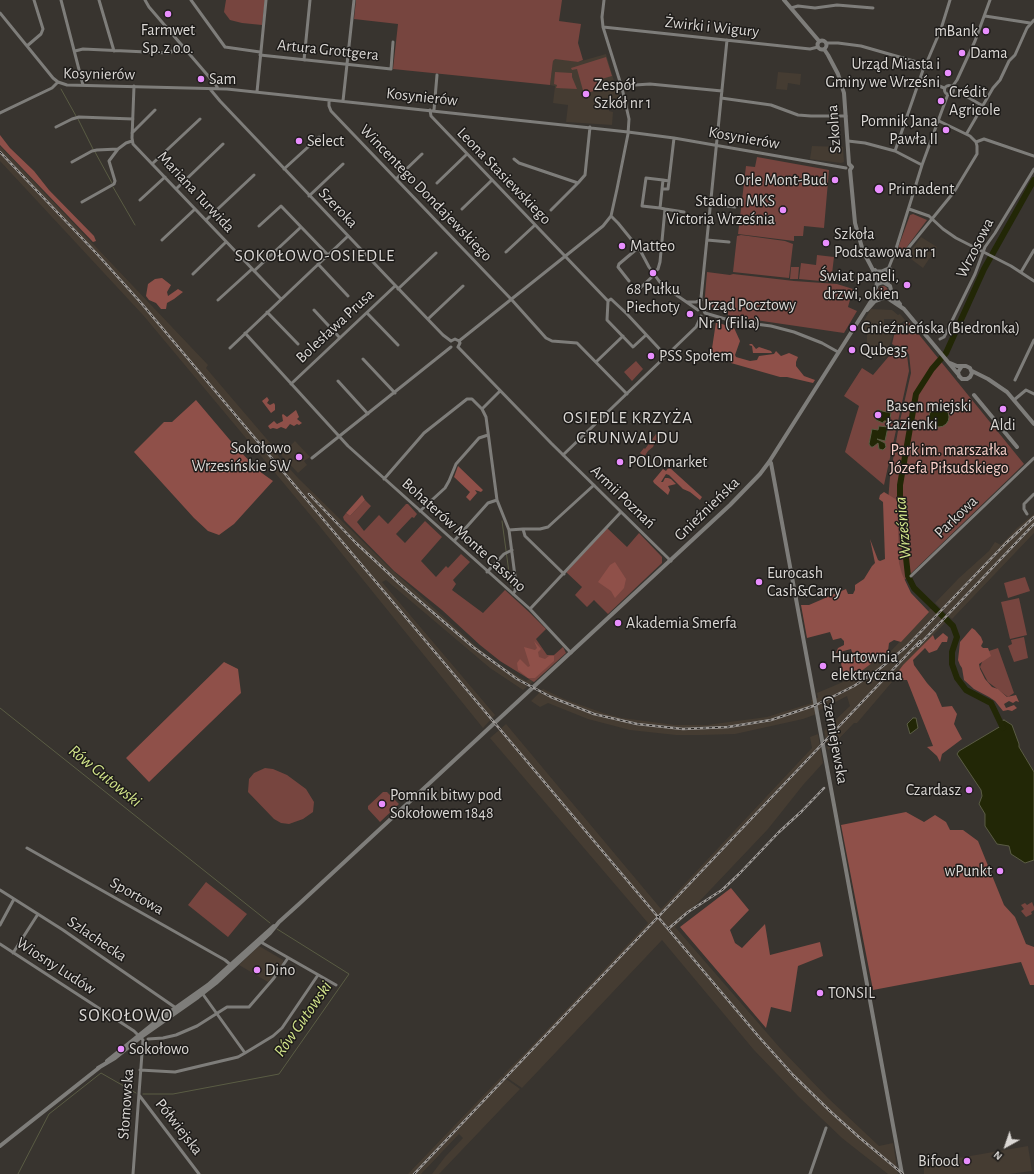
<!DOCTYPE html>
<html>
<head>
<meta charset="utf-8">
<style>
  body { margin:0 }
  #map { position:relative; width:1034px; height:1174px; overflow:hidden; background:#38342f; font-family:"Alegreya Sans",sans-serif }
  canvas { display:block }
  .north { position:absolute; left:986px; top:1126px; width:40px; height:40px; -webkit-text-stroke:3px #1e1c1a; paint-order:stroke; rotate:220deg; font-size:11px; font-weight:700; line-height:16px; text-align:center; color:#dbd8d5 }
  .north::after { content:''; display:block; margin:auto; width:14px; height:18px; background:#dbd8d5; clip-path:polygon(50% 0,100% 100%,50% 72%,0 100%) }
</style>
</head>
<body>
<div id="map">
<canvas width="1034" height="1174"></canvas>
<div class="north">N</div>
</div>
<script>
const g = document.querySelector('canvas').getContext('2d');
g.lineJoin = 'round';
function fillPath(path, color) { g.fillStyle = color; g.fill(path, 'evenodd'); }
const shape = rows => new Path2D(rows.map(r => 'M' + r).join(''));
function strokePath(path, color, width, dash) { g.strokeStyle = color; g.lineWidth = width; g.lineCap = dash ? 'butt' : 'round'; g.setLineDash(dash || []); g.stroke(path); }
function write(font, color, halo, rows, align = 'center') {
  g.font = font + ' "Alegreya Sans",sans-serif'; g.lineWidth = 3; g.setLineDash([]); g.textBaseline = 'middle'; g.strokeStyle = halo; g.fillStyle = color; for (const [text, x, y, turn = 0] of rows) {
    g.save(); g.translate(x, y); g.rotate((+turn || 0) * Math.PI / 180); g.textAlign = isNaN(turn) ? turn : align; if (halo) g.strokeText(text, 0, 0); g.fillText(text, 0, 0); g.restore();
  }
}
const built = shape([
  [606,54,620,101,610,103,609,111,613,112,612,125,566,122,568,105,553,103,555,86,550,85,553,61,555,58,578,62],
  [778,72,801,74,800,85,788,83,787,90,776,89],
  [0,146,208,365,206,368,271,444,279,457,298,478,391,569,479,649,501,666,526,681,533,677,534,681,523,690,490,668,386,580,382,582,495,715,483,728,317,523,143,315,0,161],
  [812,146,843,147,844,162,841,163,810,159],
  [921,237,937,247,923,268,907,256],
  [871,309,892,310,898,315,900,314,905,320,899,325,894,319,884,319,884,332,893,335,886,356,884,358,867,353,867,333,859,329],
  [295,441,310,457,304,461,307,465,298,473,281,455],
  [1034,514,1034,533,952,619,935,603,959,578,989,551,995,542,1001,545,1017,528],
  [930,609,934,609,945,620,945,623,903,665,890,682,892,682,857,723,854,723,828,750,824,731,850,706,847,696,820,710,814,715,803,719,735,734,700,735,676,735,630,730,588,719,548,703,540,707,531,701,543,689,564,699,603,713,622,718,675,725,707,725,767,717,812,703,811,700,818,698,817,693,843,682,891,651],
  [506,724,661,909,812,748,810,737,818,734,823,763,803,785,768,829,675,927,780,1048,828,1098,879,1146,893,1143,898,1174,888,1174,861,1153,842,1138,799,1097,754,1050,662,940,522,1088,503,1075,528,1050,648,923,490,738],
  [259,946,283,960,283,965,268,982,239,965],
  [502,1076,520,1089,439,1174,432,1174,445,1157,463,1138,459,1134,421,1174,408,1174],
  [1028,1146,1032,1171,1009,1174,924,1174,924,1164]
]);
const green = shape([
  [226,0,265,0,262,25,242,23,230,20,224,12],
  [356,0,562,0,559,21,581,24,578,43,583,60,578,62,555,59,553,61,550,85,393,69,398,24,354,19],
  [606,57,612,76,598,80,600,89,584,94,577,69,572,70,571,68],
  [555,72,572,73,572,77,577,89,556,88,557,85,554,84],
  [757,157,829,170,824,228,804,226,803,236,794,236,794,241,738,234,746,166,755,167],
  [913,214,927,220,903,252,900,252,898,249,899,245,910,215],
  [741,235,785,241,793,244,789,278,733,272,737,236],
  [817,255,834,257,831,282,799,279,801,263,816,265],
  [791,267,799,267,798,279,790,279],
  [707,272,730,275,733,274,794,281,837,284,853,289,848,307,857,311,844,333,728,316,728,309,704,307],
  '878 291a5 5 0 1 1 10 0a5 5 0 1 1-10 0Z',
  [908,321,1024,464,899,585,888,501,890,477,899,425,911,373,909,354,892,344,895,331],
  [895,349,907,355,909,371,884,485,845,452,859,406,844,396,862,368,873,375],
  [636,361,643,369,632,381,624,372],
  [656,434,661,437,657,443,655,442,653,447,648,451,644,457,640,453,644,448,645,449],
  [365,500,371,506,357,522,364,531,379,515,388,524,406,504,408,504,417,514,414,518,412,517,396,534,405,543,425,521,442,537,421,561,436,577,446,566,448,568,461,554,470,562,453,580,456,584,452,590,483,613,505,590,529,612,546,629,536,639,547,655,554,655,563,647,566,653,534,682,500,661,480,645,442,610,394,571,344,520,343,517,346,513,350,516],
  [607,528,627,547,639,533,662,557,662,563,608,614,594,600,587,607,575,595,582,587,566,572],
  [1025,577,1030,591,1008,598,1004,583],
  [1019,598,1027,635,1010,639,1001,602],
  [1024,637,1028,658,1014,662,1008,646,1012,644,1011,640],
  [998,648,1014,693,1008,697,988,682,980,667,985,655,989,651],
  [265,768,273,769,287,775,306,789,314,802,313,812,303,819,289,824,281,823,274,819,248,792,249,779,254,773],
  [383,792,387,792,399,804,380,822,368,809,368,806],
  [206,882,247,914,228,937,188,905],
  [1032,902,1034,907,1034,910,1031,912,1032,914,1026,917,1021,911,1024,909,1021,905,1025,903,1027,905]
]);
const forest = shape([
  [0,135,10,148,34,171,49,190,94,236,96,241,93,242,0,145],
  [162,278,171,285,167,292,168,296,178,289,183,292,174,299,167,303,166,309,161,309,156,303,149,300,146,296,148,284,155,279],
  [716,322,734,328,735,330,740,341,735,355,736,357,750,361,757,360,759,356,774,354,776,351,781,356,789,353,798,357,796,362,796,366,804,376,815,380,813,383,787,377,780,377,731,363,730,356,728,354,716,352,715,355,711,355],
  [750,344,752,344,756,349,759,347,771,351,772,353,753,353,752,346,749,345],
  [267,397,269,400,267,403,270,405,274,403,275,405,275,410,271,413,262,401],
  [196,400,235,446,259,471,273,481,234,524,219,535,208,531,194,518,134,452,164,422,172,422],
  [296,410,299,417,297,419,302,423,299,425,297,424,294,426,290,424,286,429,281,427,277,429,273,428,270,429,268,426,274,421,277,424,283,421,282,415,283,414,287,417],
  [458,466,483,490,481,492,475,490,477,493,470,501,466,497,470,492,454,477],
  [669,467,702,497,700,500,690,492,683,489,669,475,666,474,661,482,663,482,665,478,668,478,671,479,676,484,668,486,670,490,668,495,654,483,653,481,663,469,666,471],
  [884,492,897,500,899,563,902,574,911,593,929,612,901,642,894,640,889,643,888,651,860,672,844,678,841,663,853,655,851,649,836,653,838,648,844,645,844,641,841,638,833,640,830,632,807,638,801,605,809,605,846,589,848,594,853,594,855,590,855,585,864,579,872,566,875,563,870,539,878,560,880,561,885,559,883,502,879,499,880,495],
  [362,495,365,500,350,516,346,513],
  [615,562,626,579,624,588,615,598,611,591,598,582,610,565],
  [972,628,975,630,981,637,983,642,981,646,983,648,988,648,991,656,979,664,980,669,985,679,992,687,998,689,1007,697,1016,695,1019,702,1016,701,1013,703,1009,701,1004,704,1006,708,1014,705,1017,708,1012,711,1008,710,1003,711,995,701,989,697,974,689,964,680,962,668,960,665,958,660,960,642],
  [943,633,948,637,947,642,942,642,937,650,929,653,925,648,913,660,914,665,927,683,936,693,942,707,952,706,957,714,954,724,962,739,942,754,940,762,937,756,927,747,933,746,907,680,902,680,897,673,903,665,933,635,935,640],
  [534,641,541,649,538,652,539,657,545,659,549,656,554,656,554,661,535,678,528,678,518,670,517,663,520,659,528,667,530,666,524,647,535,650,537,648],
  [224,662,238,669,241,693,149,782,126,758],
  [906,812,924,822,935,815,946,822,950,830,963,830,978,841,1004,905,1015,917,1026,944,1034,947,1034,985,1030,985,1021,962,873,990,841,825],
  [731,888,749,910,730,930,735,943,742,948,765,924,770,955,820,942,823,956,798,966,791,1012,771,1007,766,1028,680,927]
]);
const water = shape([
  '929 417a10 10 0 1 1 20 0a10 10 0 1 1-20 0Z',
  [878,410,891,413,889,423,886,423,886,421,884,421,883,423,876,420,878,410],
  [879,426,888,427,885,441,877,439,885,443,886,447,883,450,879,449,878,443,873,447,871,447,869,444,872,429,878,430,879,426],
  [913,718,916,718,918,728,910,734,907,724,913,718],
  [1004,720,1012,725,1019,744,1019,747,1034,772,1034,860,1025,863,1011,854,1009,846,997,844,985,826,985,814,979,804,982,796,981,790,957,754,959,751,1001,726,1000,722,1004,720]
]);
const stream = shape([
  [61,89,76,116],
  [78,119,93,149],
  [95,152,112,183],
  [113,187,135,225],
  [502,521,511,587],
  [0,708,270,923],
  [143,1094,173,1094,279,1074,349,974,277,929],
  [18,1174,49,1114,101,1073,136,1093]
]);
const river = shape([
  [1003,728,991,703,966,690,957,678,952,664,952,652,957,637,953,626,914,588,908,576,900,503,900,485,916,394,932,369,946,353,984,269,1034,180]
]);
const minor = shape([
  [61,0,83,85],
  [99,0,114,51],
  [145,0,149,7,216,85,218,89],
  [191,0,225,47,260,52],
  [791,8,798,6,815,8,837,5,873,8],
  [0,13,53,78,58,82],
  [985,16,1030,23],
  [603,27,810,49,818,47],
  [826,43,838,43,861,46,917,62,922,64],
  [27,46,41,34,43,29,34,0],
  [75,51,83,49,168,53,171,52,181,44],
  [260,55,391,69,393,42],
  [304,60,310,0],
  '921 66a3 3 0 1 1 6 0a3 3 0 1 1-6 0Z',
  [926,64,941,29,950,0],
  [921,78,944,88],
  '944.5 90a4.5 4.5 0 1 1 9 0a4.5 4.5 0 1 1-9 0Z',
  [134,86,132,138,133,144,281,299],
  [952,87,957,80,975,41,990,0],
  [622,88,635,85,650,84,722,91],
  [210,89,220,101,392,282,443,335,451,341],
  [257,92,266,0],
  [964,95,983,106],
  [721,98,771,105,798,115,811,116,846,116],
  [329,100,329,106,331,111,511,299,546,338,552,341,577,343,627,394],
  [343,101,354,0],
  [430,110,431,116,608,301,607,320,633,347,646,335],
  [434,110,437,75],
  [0,113,52,88,58,82,67,85,227,89,628,132,674,138,846,168],
  [56,127,72,119,79,117,133,119],
  [132,133,155,110],
  [967,133,993,88,1000,80,1009,61,1015,55,1027,28,1034,20],
  [848,141,865,143,895,151,922,165],
  [976,142,984,139,1034,156],
  [895,151,923,70],
  [514,159,519,163,578,183],
  [72,162,92,151,97,150,118,149,126,143,132,141],
  [152,164,200,119],
  [284,169,319,137],
  [396,179,422,154],
  [437,183,467,154],
  [176,189,223,144],
  [663,189,668,189,674,138],
  [309,196,343,164],
  [140,200,165,177],
  [82,202,114,184,115,181,109,161,118,149],
  [710,204,735,207],
  [660,208,642,206,646,178,663,180],
  [462,209,492,180],
  [665,209,684,212],
  [909,209,929,216,943,229,956,238,1011,266,1034,281],
  [551,210,578,183,585,175,590,127],
  [611,216,618,223,640,250,649,267,659,281,672,292,698,310,700,308,703,309,705,313,732,321,771,326,794,332,822,343,838,352],
  [206,220,254,175],
  [259,226,281,206,328,255],
  [162,240,195,209],
  [707,240,729,242],
  [506,252,535,225],
  [895,252,902,254,905,252,954,192,977,154,977,146,976,142,970,136,939,121],
  [318,264,348,296],
  [254,271,301,227],
  [876,271,882,271,889,268],
  [1021,272,1034,250],
  [653,273,658,269,660,262,665,209,660,208,663,180,669,181],
  [193,274,226,242],
  [629,281,618,267,619,264,638,248],
  [883,282,895,252,922,165,948,94],
  [888,284,890,268],
  [398,289,436,253],
  [638,290,654,275],
  [218,300,252,269],
  [608,301,611,299,627,314,666,356],
  [687,302,696,302,701,300],
  [700,308,727,40],
  [314,310,340,338],
  [267,312,298,344],
  [367,313,398,345],
  [428,319,463,286],
  [245,333,348,446,530,609,571,653],
  [940,339,944,337,975,274,985,247,995,233,1034,169],
  [451,341,455,339,459,341,460,343,458,347],
  [459,341,603,226,611,216,617,189,628,134,629,119,622,88,603,27,602,17,604,0],
  [458,347,551,443,671,561],
  [230,348,348,236],
  [363,359,395,393],
  [596,362,623,336],
  [1015,380,1034,340],
  [338,381,368,414],
  [291,384,395,286],
  [1014,400,1026,390,1034,394],
  [563,455,696,327,701,316],
  [312,458,451,347],
  [384,479,424,433,467,399,472,399,482,409],
  [497,500,509,530,523,529,525,536,564,574],
  [420,511,445,488,449,481,456,464,479,438,488,435],
  [1027,514,1024,509,1024,504,1034,494],
  [523,529,540,529,548,527,594,485],
  [509,530,516,584,515,591,513,594],
  [454,541,488,503,497,500,486,417,482,409,500,391],
  [487,572,504,554,512,550],
  [911,576,1034,458],
  [530,609,621,512],
  [27,848,225,960,232,966],
  [0,890,63,930,176,1008],
  [0,925,14,899],
  [259,941,336,985],
  [0,944,134,1031,143,1040,133,1174],
  [13,953,38,914],
  [202,993,245,1053],
  [148,1039,163,1038,176,1035,197,1026,227,1007,249,1007,274,978,288,958],
  [140,1070,175,1072,238,1057,245,1053,273,1036,282,1028,318,975],
  [139,1095,199,1174],
  [810,1174,826,1128]
]);
const tertiary = shape([
  [784,0,819,41],
  '817.5 45a4.5 4.5 0 1 1 9 0a4.5 4.5 0 1 1-9 0Z',
  [824,49,828,55,838,74,844,93,849,164,852,167,850,170,855,223,863,251,874,272,877,284],
  [875,270,882,282],
  [891,293,900,304],
  [886,297,904,309,958,374],
  [867,310,875,301,886,297,890,295,891,290,890,286,883,282,877,284,875,290,876,295,882,298],
  [950,363,957,366,966,366,970,368,972,373,970,377,967,379,962,379,959,376,958,372,962,366],
  [972,371,988,379,1007,392,1034,424],
  [974,395,1017,447],
  [769,462,771,463,773,474,902,1174],
  [107,1061,153,1024,208,985,274,926],
  [98,1068,115,1058,141,1037,198,997,216,983,270,933,279,922,299,904,730,505,760,474,769,462,873,298,875,292],
  [0,1146,100,1067]
]);
const rail = shape([
  [0,152,98,255,142,304,759,1037,793,1075,831,1112,860,1138,903,1174],
  [309,494,356,543,400,584,473,647,517,679,551,697,594,714,637,724,683,729,728,727,771,720,816,705,854,686,878,670,906,647,1006,543,1034,517],
  [918,646,1034,524],
  [799,814,824,788],
  [668,929,688,912,722,890,739,874,779,832,802,811],
  [414,1174,920,641]
]);
const markers = [
  [168,14,4,"#e98efe"],
  [986,31,4,"#e98efe"],
  [962,53,4,"#e98efe"],
  [948,73,4,"#e98efe"],
  [201,79,4,"#e98efe"],
  [586,94,4,"#e98efe"],
  [941,101,4,"#e98efe"],
  [946,130,4,"#e98efe"],
  [299,141,4,"#e98efe"],
  [835,180,4,"#e98efe"],
  [879,189,5,"#e98efe"],
  [783,210,4,"#e98efe"],
  [826,243,4,"#e98efe"],
  [622,246,4,"#e98efe"],
  [653,273,4,"#e98efe"],
  [907,285,4,"#e98efe"],
  [690,314,4,"#e98efe"],
  [853,328,4,"#e98efe"],
  [852,350,4,"#e98efe"],
  [651,356,4,"#e98efe"],
  [1003,409,4,"#e98efe"],
  [878,415,4,"#e98efe"],
  [299,457,4,"#e98efe"],
  [620,462,4,"#e98efe"],
  [759,582,4,"#e98efe"],
  [618,623,4,"#e98efe"],
  [823,666,4,"#e98efe"],
  [969,790,4,"#e98efe"],
  [382,804,4,"#e98efe"],
  [1000,871,4,"#e98efe"],
  [257,970,4,"#e98efe"],
  [820,993,4,"#e98efe"],
  [121,1049,4,"#e98efe"],
  [967,1161,4,"#e98efe"]
];
const streetNames = [
  ["Żwirki i Wigury",712,27,6],
  ["Artura Grottgera",328,50,6],
  ["Kosynierów",99,74,1],
  ["Kosynierów",422,97,6],
  ["Szkolna",834,129,-94],
  ["Kosynierów",744,138,10],
  ["Leona Stasiewskiego",504,176,46],
  ["Mariana Turwida",196,192,47],
  ["Wincentego Dondajewskiego",426,193,46],
  ["Szeroka",338,208,46],
  ["Wrzosowa",975,248,-63],
  ["Bolesława Prusa",335,326,-43],
  ["Armii Poznań",623,497,44],
  ["Gnieźnieńska",707,509,-44],
  ["Parkowa",956,517,-44],
  ["Bohaterów Monte Cassino",464,535,42],
  ["Czerniejewska",835,740,80],
  ["Sportowa",137,896,30],
  ["Szlachecka",97,939,34],
  ["Wiosny Ludów",56,966,33],
  ["Słomowska",126,1104,-86],
  ["Półwiejska",179,1127,52]
];
const poiNames = [
  ["Farmwet",168,30,"center"],
  ["Sp. z o.o.",168,48,"center"],
  ["mBank",978,31,"right"],
  ["Dama",970,53],
  ["Urząd Miasta i",940,64,"right"],
  ["Gminy we Wrześni",940,82,"right"],
  ["Sam",209,79],
  ["Zespół",594,85],
  ["Szkół nr 1",594,103],
  ["Crédit",949,92],
  ["Agricole",949,110],
  ["Pomnik Jana",938,121,"right"],
  ["Pawła II",938,139,"right"],
  ["Select",307,141],
  ["Orle Mont-Bud",827,180,"right"],
  ["Primadent",888,189],
  ["Stadion MKS",775,201,"right"],
  ["Victoria Września",775,219,"right"],
  ["Szkoła",834,234],
  ["Podstawowa nr 1",834,252],
  ["Matteo",630,246],
  ["Świat paneli,",899,276,"right"],
  ["drzwi, okien",899,294,"right"],
  ["68 Pułku",653,289,"center"],
  ["Piechoty",653,307,"center"],
  ["Urząd Pocztowy",698,305],
  ["Nr 1 (Filia)",698,323],
  ["Gnieźnieńska (Biedronka)",861,328],
  ["Qube35",860,350],
  ["PSS Społem",659,356],
  ["Basen miejski",886,406],
  ["Łazienki",886,424],
  ["Aldi",1003,425,"center"],
  ["Sokołowo",291,448,"right"],
  ["Wrzesińskie SW",291,466,"right"],
  ["POLOmarket",628,462],
  ["Eurocash",767,573],
  ["Cash&Carry",767,591],
  ["Akademia Smerfa",626,623],
  ["Hurtownia",831,657],
  ["elektryczna",831,675],
  ["Czardasz",961,790,"right"],
  ["Pomnik bitwy pod",390,795],
  ["Sokołowem 1848",390,813],
  ["wPunkt",992,871,"right"],
  ["Dino",265,970],
  ["TONSIL",828,993],
  ["Sokołowo",129,1049],
  ["Bifood",959,1161,"right"]
];
const parkNames = [
  ["Park im. marszałka",949,450],
  ["Józefa Piłsudskiego",949,468]
];
const neighbourhoodNames = [
  ["SOKOŁOWO-OSIEDLE",315,256],
  ["OSIEDLE KRZYŻA",628,418],
  ["GRUNWALDU",628,438]
];
const waterNames = [
  ["Wrześnica",903,528,-95],
  ["Rów Gutowski",105,776,39],
  ["Rów Gutowski",303,1019,-55]
];
const quarterNames = [
  ["SOKOŁOWO",126,1016]
];
fillPath(built, '#453c32');
fillPath(green, '#77453f');
fillPath(forest, '#8f5049');
fillPath(water, '#222706');
strokePath(water, '#5a5c44', 1);
strokePath(stream, '#5a5c44', 1);
strokePath(river, '#222706', 6);
strokePath(minor, '#7e7d7a', 3);
strokePath(tertiary, '#7e7d7a', 4);
strokePath(rail, '#9c9895', 2.5);
strokePath(rail, '#1e1c1a', 1, [3]);
for (const [x, y, r, color] of markers) { const dot = new Path2D(); dot.arc(x, y, r, 0, 2 * Math.PI); g.fillStyle = color; g.fill(dot); strokePath(dot, '#1e1c1a', 1.5); }
write('16px', '#dbd8d5', '#1e1c1a', streetNames);
write('16px', '#dbd8d5', '#1e1c1a', poiNames, 'left');
write('16px', '#f9d0ca', '#1e1c1a', parkNames);
g.letterSpacing = '1px';
write('17px', '#dbd8d5', '#1e1c1a', neighbourhoodNames);
g.letterSpacing = '0px';
write('italic 17px', '#d3e58a', '#1e1c1a', waterNames);
g.letterSpacing = '1px';
write('18px', '#dbd8d5', '#1e1c1a', quarterNames);
g.letterSpacing = '0px';
</script>
</body>
</html>
